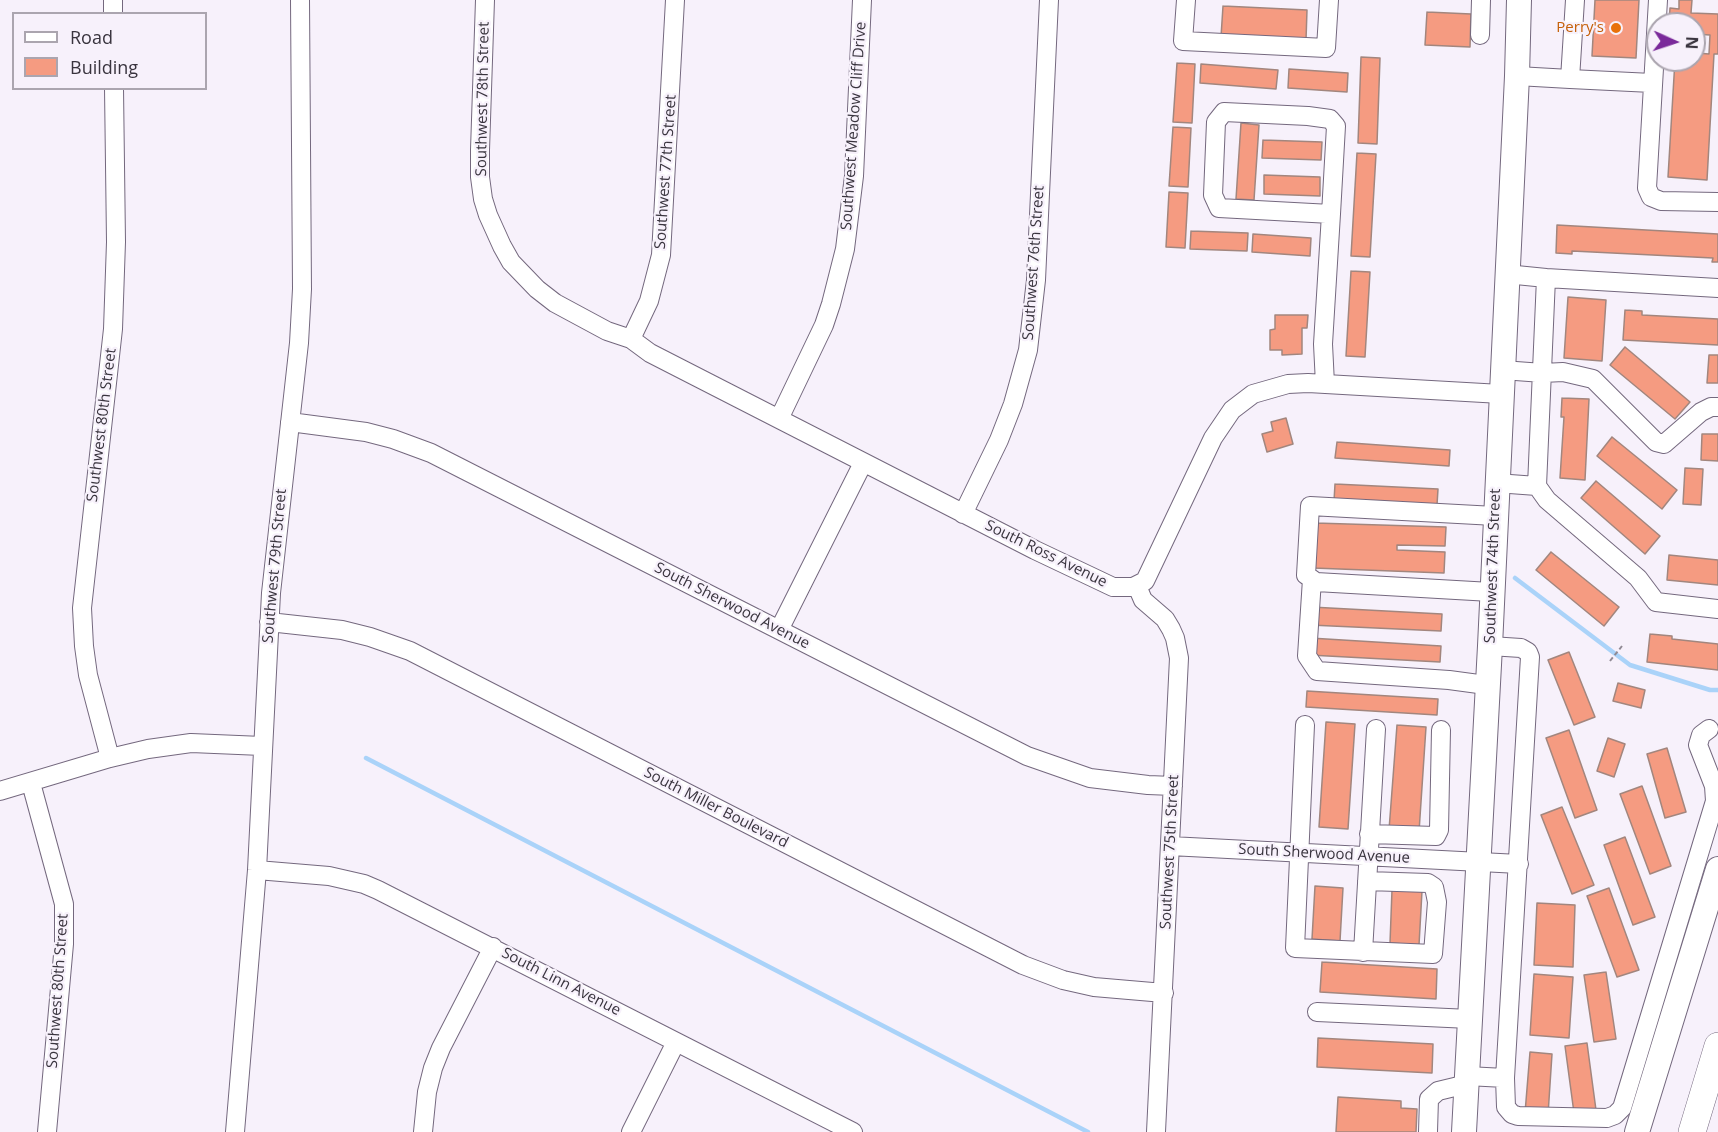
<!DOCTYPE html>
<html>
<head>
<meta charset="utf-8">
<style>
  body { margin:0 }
  #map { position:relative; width:1718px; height:1132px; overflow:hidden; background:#f7f1fb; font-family:"Open Sans",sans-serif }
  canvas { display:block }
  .legend { position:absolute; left:12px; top:12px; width:195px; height:78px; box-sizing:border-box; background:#f7f1fb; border:2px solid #aba5af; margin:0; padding:8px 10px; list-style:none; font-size:18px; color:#39343e }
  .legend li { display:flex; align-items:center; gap:12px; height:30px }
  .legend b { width:30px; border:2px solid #aba5af }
  .north { position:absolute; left:1646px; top:12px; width:60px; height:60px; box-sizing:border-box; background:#f7f1fb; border:2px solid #aba5af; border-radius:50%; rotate:93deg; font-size:16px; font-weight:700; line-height:24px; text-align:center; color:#39343e }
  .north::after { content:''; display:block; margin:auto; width:21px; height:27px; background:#7a2a9a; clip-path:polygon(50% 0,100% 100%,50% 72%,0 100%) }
</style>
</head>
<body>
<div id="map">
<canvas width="1718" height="1132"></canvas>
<ul class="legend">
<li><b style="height:8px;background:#fff"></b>Road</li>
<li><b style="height:16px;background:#f59b81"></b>Building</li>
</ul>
<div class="north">N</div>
</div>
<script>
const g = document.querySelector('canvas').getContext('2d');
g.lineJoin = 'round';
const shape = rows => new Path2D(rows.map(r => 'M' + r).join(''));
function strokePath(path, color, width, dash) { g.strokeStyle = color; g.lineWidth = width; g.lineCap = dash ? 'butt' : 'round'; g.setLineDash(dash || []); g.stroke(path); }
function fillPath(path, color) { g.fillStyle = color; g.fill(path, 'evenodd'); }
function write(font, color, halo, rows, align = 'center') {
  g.font = font + ' "Open Sans",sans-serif'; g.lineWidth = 4.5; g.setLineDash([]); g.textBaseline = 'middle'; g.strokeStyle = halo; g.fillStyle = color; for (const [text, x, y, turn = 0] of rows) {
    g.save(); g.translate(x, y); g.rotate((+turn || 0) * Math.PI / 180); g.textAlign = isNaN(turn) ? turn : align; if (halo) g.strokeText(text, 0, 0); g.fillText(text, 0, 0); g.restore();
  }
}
const stream = shape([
  [1515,578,1630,665,1710,690,1718,690],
  [366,758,1088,1132]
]);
const building = shape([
  [1595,0,1639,0,1636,58,1592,56,1595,0],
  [1679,0,1692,0,1691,13,1718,14,1718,54,1714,54,1707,180,1668,177,1675,60,1694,60,1694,45,1698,46,1697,53,1709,54,1710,35,1694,34,1694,24,1669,24,1670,8,1679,9,1679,0],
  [1223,6,1307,10,1306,40,1221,37,1223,6],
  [1427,12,1471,14,1470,47,1425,45,1427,12],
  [1361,57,1380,58,1377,144,1358,143,1361,57],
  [1177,63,1195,64,1192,123,1173,122,1177,63],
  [1201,64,1278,70,1276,89,1200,83,1201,64],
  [1289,69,1348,73,1347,92,1288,88,1289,69],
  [1241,123,1259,125,1254,200,1236,199,1241,123],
  [1173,127,1191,128,1188,187,1169,186,1173,127],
  [1263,140,1322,142,1321,160,1262,158,1263,140],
  [1357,153,1376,154,1370,257,1351,256,1357,153],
  [1264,175,1320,177,1320,196,1264,194,1264,175],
  [1169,192,1188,193,1185,248,1166,247,1169,192],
  [1557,225,1718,234,1718,262,1712,262,1713,258,1572,251,1572,254,1556,253,1557,225],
  [1191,231,1248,233,1247,251,1190,249,1191,231],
  [1253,234,1311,238,1310,256,1252,252,1253,234],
  [1351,271,1370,272,1365,357,1346,356,1351,271],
  [1568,297,1606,300,1602,361,1564,358,1568,297],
  [1625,310,1642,311,1642,315,1718,319,1718,345,1623,340,1625,310],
  [1275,315,1308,315,1307,328,1302,328,1302,354,1282,355,1282,350,1270,350,1270,330,1275,329,1275,315],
  [1625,347,1690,402,1675,419,1610,365,1625,347],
  [1709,355,1718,355,1718,383,1707,383,1709,355],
  [1562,398,1589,399,1585,480,1560,478,1564,417,1561,417,1562,398],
  [1286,418,1293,444,1267,452,1262,434,1273,431,1271,422,1286,418],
  [1702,434,1718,434,1718,461,1701,460,1702,434],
  [1612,437,1677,490,1662,509,1597,456,1612,437],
  [1337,442,1450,450,1449,466,1335,458,1337,442],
  [1685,468,1703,469,1701,505,1683,504,1685,468],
  [1596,481,1660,536,1645,554,1581,498,1596,481],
  [1335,484,1438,489,1437,505,1334,501,1335,484],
  [1315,523,1446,527,1445,546,1397,545,1397,550,1445,552,1444,573,1313,568,1315,523],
  [1551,552,1619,607,1604,626,1536,570,1551,552],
  [1669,555,1718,560,1718,585,1667,580,1669,555],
  [1311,607,1442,614,1441,631,1310,625,1311,607],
  [1650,634,1672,636,1672,639,1718,644,1718,670,1647,662,1650,634],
  [1310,638,1441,646,1440,662,1309,655,1310,638],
  [1569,652,1595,717,1574,725,1548,660,1569,652],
  [1618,683,1645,690,1641,708,1613,701,1618,683],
  [1307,691,1438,699,1437,715,1306,707,1307,691],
  [1326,722,1355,724,1348,829,1319,827,1326,722],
  [1397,725,1426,727,1419,832,1389,830,1397,725],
  [1569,730,1597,810,1575,818,1546,738,1569,730],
  [1608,738,1625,744,1614,777,1597,771,1608,738],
  [1667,748,1686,812,1665,818,1647,754,1667,748],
  [1642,786,1671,866,1650,874,1620,794,1642,786],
  [1562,807,1594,885,1572,894,1541,815,1562,807],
  [1625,837,1655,917,1633,925,1604,845,1625,837],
  [1315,886,1343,888,1340,941,1312,939,1315,886],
  [1609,888,1639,970,1617,977,1587,896,1609,888],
  [1392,890,1422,891,1419,945,1390,943,1392,890],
  [1537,903,1575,905,1573,967,1534,965,1537,903],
  [1322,962,1437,969,1436,999,1320,992,1322,962],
  [1606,972,1616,1039,1594,1042,1584,975,1606,972],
  [1534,974,1573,977,1569,1038,1530,1035,1534,974],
  [1318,1038,1433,1044,1432,1073,1317,1067,1318,1038],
  [1587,1043,1596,1110,1574,1113,1565,1046,1587,1043],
  [1530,1052,1552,1054,1548,1115,1525,1113,1530,1052],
  [1338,1097,1401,1101,1401,1108,1417,1109,1416,1132,1336,1132,1338,1097]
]);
const path = shape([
  [1610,661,1622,646]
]);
const minor = shape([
  [485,0,480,150,480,177,483,199,488,215,502,246,511,262,537,289,555,303,607,331,631,339,650,353,1035,550,1113,587,1133,587,1145,581,1213,438,1232,410,1253,394,1288,384,1308,383,1501,394],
  [1186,0,1183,41,1326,48,1329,0],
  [1658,0,1647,188,1651,197,1661,201,1718,202],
  [113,14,113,0],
  [1480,35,1481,0],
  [1517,76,1570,79,1575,0],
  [1570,79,1652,83],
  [1506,274,1546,278,1537,486],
  [1546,278,1718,288],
  [631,339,649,301,661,255,675,0],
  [1502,370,1543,373,1563,372,1593,379,1656,442,1664,444,1701,412,1711,407,1718,407],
  [1325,384,1323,344,1331,214,1336,126,1330,119,1308,116,1224,112,1216,122,1213,195,1219,208,1331,214],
  [779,419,824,325,831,304,845,249,854,176,862,0],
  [290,422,366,432,393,439,431,453,1027,756,1090,778,1148,785,1173,786],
  [1496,483,1537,486,1547,500,1638,578,1656,602,1718,609],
  [963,514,999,440,1013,404,1028,350,1036,280,1049,0],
  [1312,579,1307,656,1317,671,1449,680,1486,685],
  [1137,586,1143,600,1165,619,1171,629,1175,638,1179,658,1156,1132],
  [1491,592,1316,582,1306,575,1310,506,1495,516],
  [269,622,342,630,370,637,410,651,1023,965,1063,980,1094,987,1164,993],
  [779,630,863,463],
  [1490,646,1521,648,1528,652,1530,657,1505,1078,1506,1107,1512,1114,1518,1116,1607,1118,1615,1115,1622,1108,1715,801,1714,786,1698,745,1701,735,1709,729],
  [1305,725,1295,948,1433,954,1437,902,1434,887,1428,883,1367,881],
  [110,758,88,675,84,646,82,608,113,329,116,242,114,88],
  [31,783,64,904,64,944,47,1132],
  [0,791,110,758,148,749,191,743,262,746],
  [1369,834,1436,836,1439,830,1441,730],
  [1170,846,1519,864],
  [257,870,329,876,364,884,378,890,853,1132],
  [1363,952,1376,729],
  [1317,1012,1470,1019],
  [1467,1076,1505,1078],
  [235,1132,257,870,271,593,299,343,302,289,300,0],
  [423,1132,427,1092,433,1068,441,1048,493,947],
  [631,1132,676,1042],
  [1428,1132,1429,1099,1438,1091,1467,1084]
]);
const major = shape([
  [1464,1132,1490,646,1517,76,1519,0],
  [1637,1132,1718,869]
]);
const highway = shape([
  [1692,1132,1718,1046]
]);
const markers = [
  [1616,28,6,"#e8710a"]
];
const foodNames = [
  ["Perry's",1604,28]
];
const streetNames = [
  ["Southwest 78th Street",483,99,-89],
  ["Southwest Meadow Cliff Drive",854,126,-86],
  ["Southwest 77th Street",666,172,-86],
  ["Southwest 76th Street",1034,263,-86],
  ["Southwest 80th Street",102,425,-83],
  ["South Ross Avenue",1046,554,26],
  ["Southwest 79th Street",275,566,-85],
  ["Southwest 74th Street",1493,566,-88],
  ["South Sherwood Avenue",732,606,27],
  ["South Miller Boulevard",716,808,27],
  ["Southwest 75th Street",1170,852,-87],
  ["South Sherwood Avenue",1324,854,3],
  ["South Linn Avenue",561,982,27],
  ["Southwest 80th Street",58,991,-86]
];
strokePath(stream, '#aad3f9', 4.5);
fillPath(building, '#f59b81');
strokePath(building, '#a2867e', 1.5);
strokePath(minor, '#74687e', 20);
strokePath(major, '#74687e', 26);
strokePath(highway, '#74687e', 28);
strokePath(path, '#908a94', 2, [4.5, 3]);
strokePath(minor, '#fff', 18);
strokePath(major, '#fff', 24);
strokePath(highway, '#fff', 27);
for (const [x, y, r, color] of markers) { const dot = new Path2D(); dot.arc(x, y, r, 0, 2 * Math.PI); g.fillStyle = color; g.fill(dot); strokePath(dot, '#f7f1fb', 2); }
write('15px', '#c56008', '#f7f1fb', foodNames, 'right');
write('15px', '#39343e', '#f7f1fb', streetNames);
</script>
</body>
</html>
